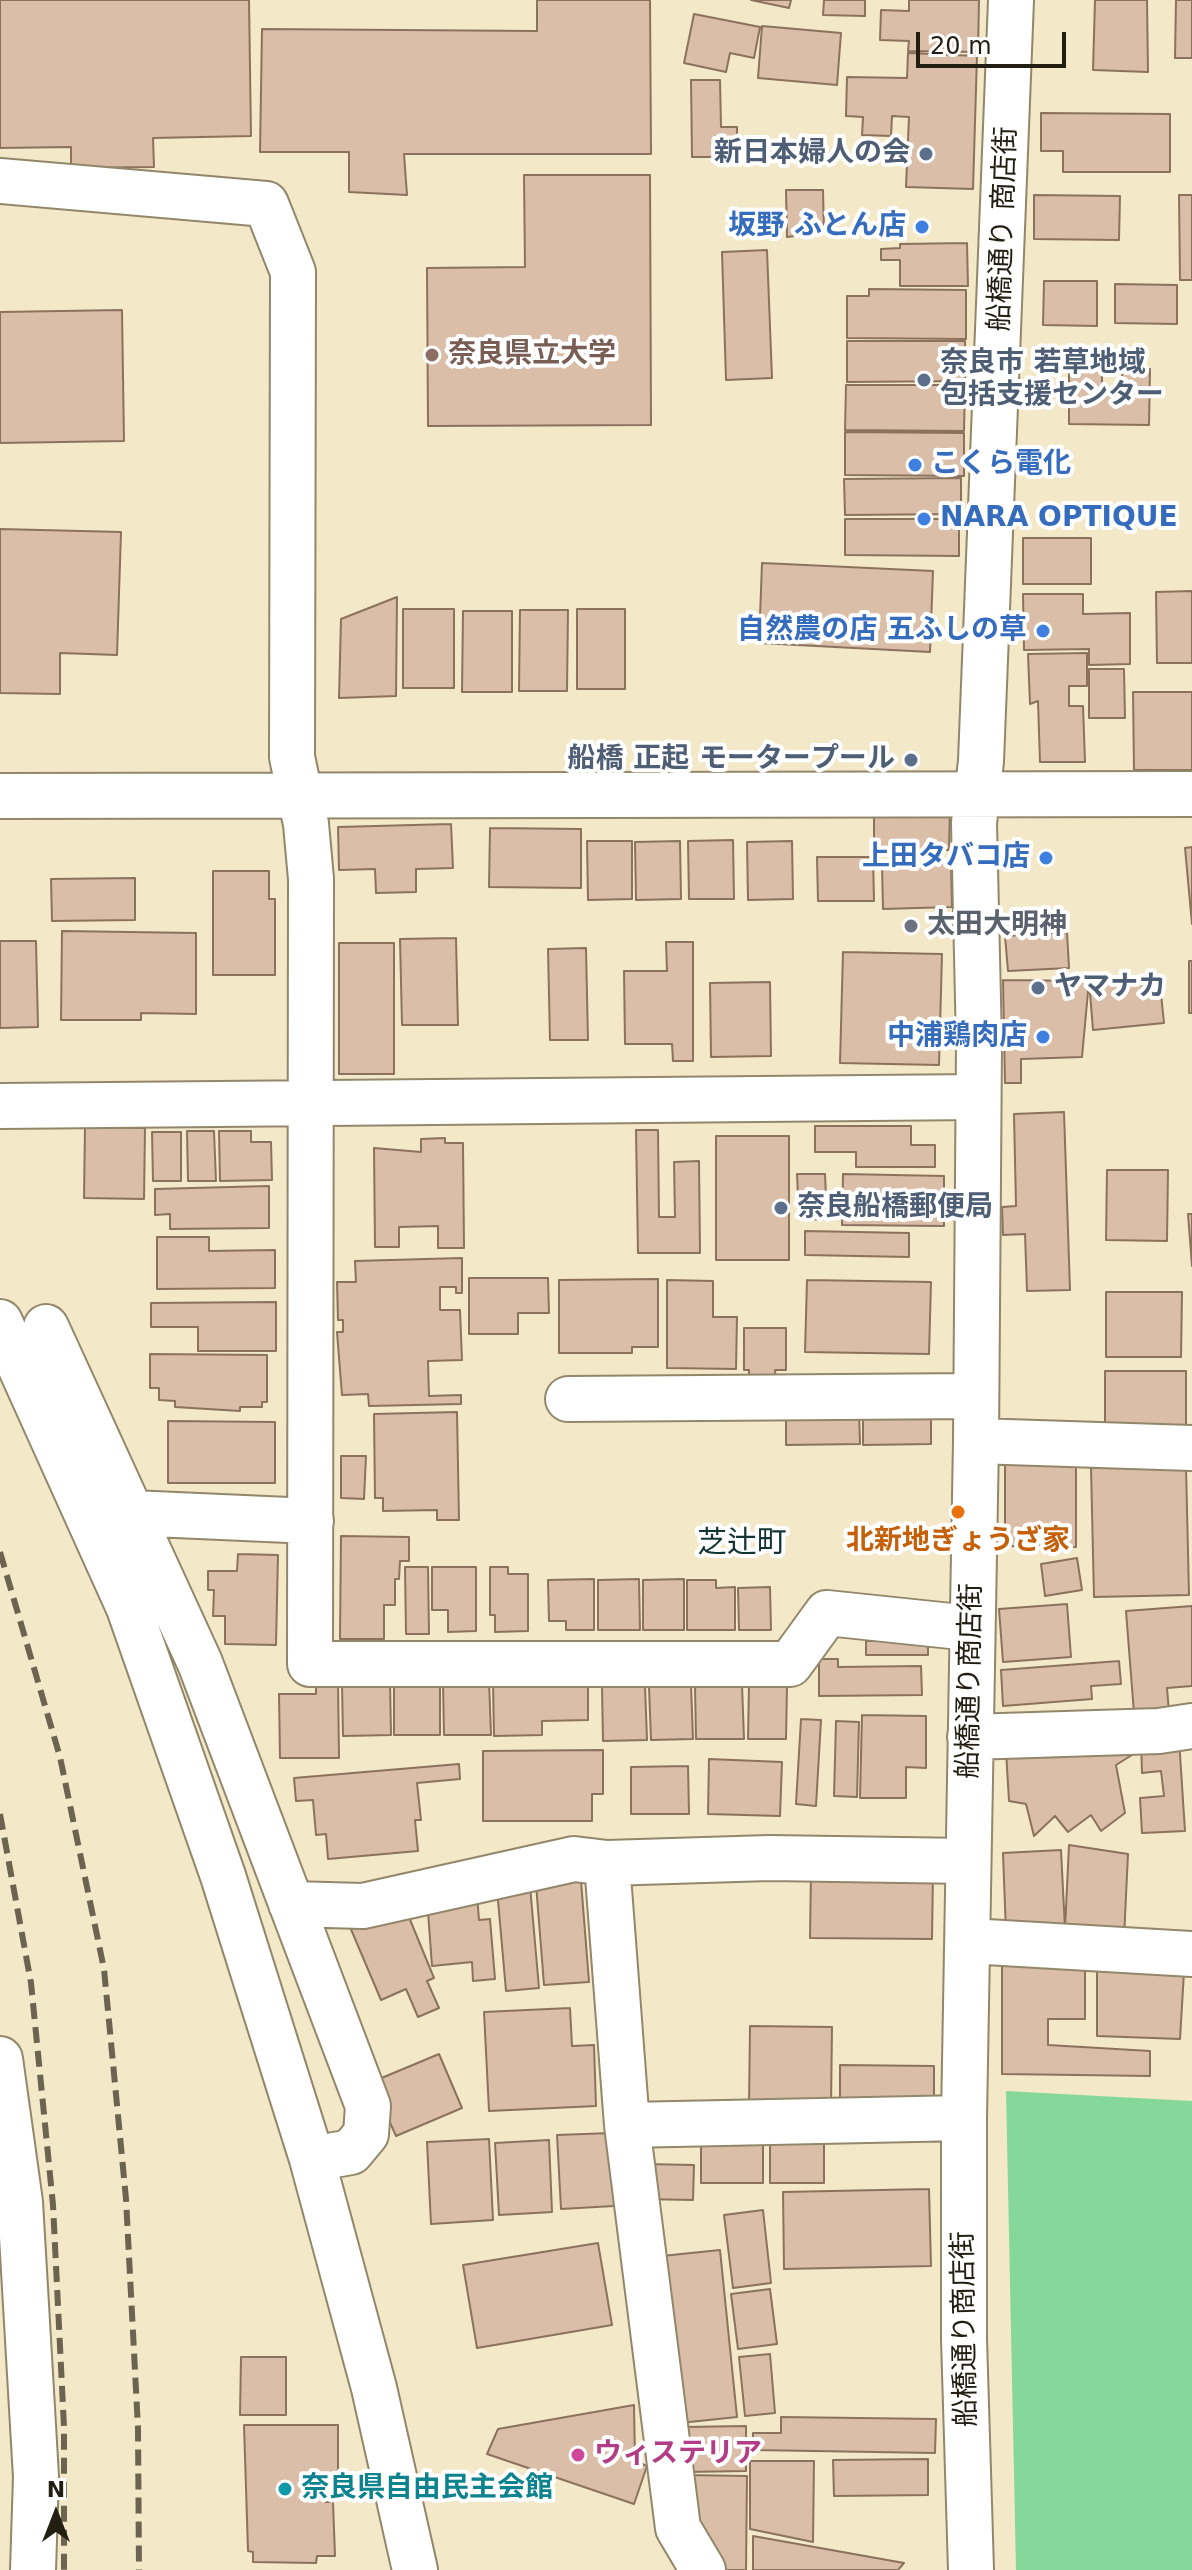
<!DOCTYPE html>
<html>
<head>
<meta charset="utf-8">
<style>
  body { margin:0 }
  #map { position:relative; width:1192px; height:2570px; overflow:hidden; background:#f3e8c8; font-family:"DejaVu Sans",sans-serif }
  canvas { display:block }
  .north { position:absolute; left:16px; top:2474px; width:80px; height:80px; -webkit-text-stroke:6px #fff; paint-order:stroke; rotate:0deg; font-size:22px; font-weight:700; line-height:32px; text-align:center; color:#221e12 }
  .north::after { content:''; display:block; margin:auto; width:28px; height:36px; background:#221e12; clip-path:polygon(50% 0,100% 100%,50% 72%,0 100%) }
  .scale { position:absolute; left:916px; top:32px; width:150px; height:36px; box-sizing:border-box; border:4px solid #221e12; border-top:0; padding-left:10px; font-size:24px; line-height:28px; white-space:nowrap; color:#221e12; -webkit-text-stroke:6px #fff; paint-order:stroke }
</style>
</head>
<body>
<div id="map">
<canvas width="1192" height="2570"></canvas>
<div class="north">N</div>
<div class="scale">20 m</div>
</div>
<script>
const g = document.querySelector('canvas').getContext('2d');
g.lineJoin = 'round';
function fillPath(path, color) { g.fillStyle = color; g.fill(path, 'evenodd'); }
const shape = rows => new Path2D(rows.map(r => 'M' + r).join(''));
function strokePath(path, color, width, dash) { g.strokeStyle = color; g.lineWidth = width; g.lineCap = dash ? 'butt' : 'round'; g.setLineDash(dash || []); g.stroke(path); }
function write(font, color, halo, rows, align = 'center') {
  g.font = font + ' "DejaVu Sans","Noto Sans JP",sans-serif'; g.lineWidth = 8; g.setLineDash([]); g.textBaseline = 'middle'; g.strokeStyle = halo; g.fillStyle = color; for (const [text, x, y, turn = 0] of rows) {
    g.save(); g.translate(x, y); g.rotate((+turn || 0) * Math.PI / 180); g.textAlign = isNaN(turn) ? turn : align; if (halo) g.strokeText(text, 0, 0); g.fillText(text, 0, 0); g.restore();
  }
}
const green = shape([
  [1006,2091,1192,2101,1192,2570,1016,2570]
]);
const building = shape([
  [0,0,249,0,251,136,153,138,154,167,71,168,71,147,0,148,0,0],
  [537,0,650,0,651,154,404,154,407,195,349,192,349,152,260,152,262,29,537,31,537,0],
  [751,0,791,0,789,8,751,0],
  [824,0,865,0,865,16,823,15,824,0],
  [909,0,979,0,978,52,908,51,909,41,880,40,881,10,909,11,909,0],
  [1095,0,1147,0,1148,72,1093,70,1095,0],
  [1176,0,1192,0,1192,58,1175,58,1176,0],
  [694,14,760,27,754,58,730,53,726,72,684,63,694,14],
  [762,26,841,33,837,85,758,78,762,26],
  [908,53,977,56,973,189,906,187,909,117,892,116,891,136,862,135,863,117,846,116,847,77,907,78,908,53],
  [691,80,720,80,721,127,737,127,737,157,692,157,691,80],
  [1041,113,1170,114,1170,172,1063,172,1063,151,1041,151,1041,113],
  [524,175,650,175,651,425,428,426,427,268,525,267,524,175],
  [786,190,823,190,824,232,787,237,786,190],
  [1034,195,1120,196,1119,240,1034,239,1034,195],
  [1179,195,1192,195,1192,280,1180,280,1179,195],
  [967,243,968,286,900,286,900,260,881,260,881,249,900,248,900,244,967,243],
  [767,250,772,378,726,380,722,252,767,250],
  [1044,281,1097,281,1097,326,1043,325,1044,281],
  [1115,284,1177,285,1177,324,1115,323,1115,284],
  [869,289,966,290,966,339,847,338,847,296,869,296,869,289],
  [122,310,124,441,0,443,0,312,122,310],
  [847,341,965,341,965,381,847,382,847,341],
  [1102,368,1102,391,1122,391,1122,369,1150,369,1149,425,1069,424,1069,369,1102,368],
  [846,385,965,385,964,431,845,430,846,385],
  [845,432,964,433,964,476,845,475,845,432],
  [961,478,961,514,845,515,844,479,961,478],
  [845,519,959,519,959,556,845,555,845,519],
  [0,529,121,532,117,655,60,653,60,694,0,693,0,529],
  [1023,538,1091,538,1091,584,1023,584,1023,538],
  [762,563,933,571,930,652,759,643,762,563],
  [1192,591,1192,663,1157,663,1156,592,1192,591],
  [1023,594,1083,594,1083,614,1130,613,1130,664,1089,665,1089,649,1024,650,1023,594],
  [397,597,396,696,339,698,341,619,397,597],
  [403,609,454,609,454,688,403,688,403,609],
  [577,609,625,609,625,689,577,689,577,609],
  [520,610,568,610,567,691,519,691,520,610],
  [463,611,512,611,512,692,462,692,463,611],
  [1087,653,1087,686,1069,686,1069,706,1083,706,1085,762,1040,762,1038,701,1030,704,1028,654,1087,653],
  [1089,669,1124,669,1125,718,1089,718,1089,669],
  [1133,692,1192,692,1192,770,1134,770,1133,692],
  [874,808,950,809,949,850,874,849,874,808],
  [451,824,453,868,416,869,416,892,376,893,375,869,339,870,338,827,451,824],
  [490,828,581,829,581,888,489,887,490,828],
  [733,840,734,899,689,899,688,841,733,840],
  [587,841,632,841,632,899,588,900,587,841],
  [680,841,681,899,636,900,635,842,680,841],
  [792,841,793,899,748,900,747,842,792,841],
  [1192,847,1192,924,1185,848,1192,847],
  [817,857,873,857,874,901,818,901,817,857],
  [951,864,952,907,883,909,882,866,951,864],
  [213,871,269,871,269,899,275,899,275,975,213,975,213,871],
  [135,878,135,920,52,921,51,879,135,878],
  [62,931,196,933,196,1014,141,1013,141,1020,61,1020,62,931],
  [1067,932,1069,968,1008,971,1005,936,1067,932],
  [456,938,458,1025,402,1025,400,939,456,938],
  [0,941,36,941,38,1027,0,1028,0,941],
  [666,942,693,942,693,1061,673,1061,672,1044,625,1044,624,971,667,971,666,942],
  [339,943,394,943,394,1074,339,1074,339,943],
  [586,948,588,1040,550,1040,548,949,586,948],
  [843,952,942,954,939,1065,840,1063,843,952],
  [1189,961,1192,961,1192,1013,1189,1013,1189,961],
  [1159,975,1164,1023,1093,1030,1089,981,1159,975],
  [1003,980,1089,981,1082,1057,1021,1059,1021,1083,1005,1083,1003,980],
  [770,982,771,1056,711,1057,710,983,770,982],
  [1064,1112,1070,1290,1027,1291,1025,1234,1003,1235,1002,1207,1016,1206,1014,1114,1064,1112],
  [815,1126,911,1126,911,1145,935,1145,935,1167,856,1167,856,1152,815,1152,815,1126],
  [85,1127,145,1128,144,1199,84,1198,85,1127],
  [636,1130,658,1130,659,1217,675,1217,674,1162,699,1161,700,1253,638,1253,636,1130],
  [187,1131,214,1131,216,1181,188,1181,187,1131],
  [219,1131,251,1131,251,1142,271,1142,272,1180,220,1181,219,1131],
  [152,1132,181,1132,181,1181,153,1181,152,1132],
  [716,1136,789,1136,789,1260,716,1260,716,1136],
  [445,1138,445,1143,463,1143,464,1248,438,1248,438,1226,399,1227,399,1247,375,1247,374,1148,421,1152,421,1139,445,1138],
  [1107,1170,1168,1170,1167,1241,1106,1240,1107,1170],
  [797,1174,825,1174,827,1219,799,1220,797,1174],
  [843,1174,944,1176,944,1226,842,1225,843,1174],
  [269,1186,269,1228,170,1229,170,1214,155,1215,155,1189,269,1186],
  [1188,1214,1192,1214,1192,1266,1188,1214],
  [805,1231,909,1233,909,1257,805,1255,805,1231],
  [157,1237,209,1237,209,1251,275,1250,275,1288,157,1289,157,1237],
  [462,1258,462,1293,456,1293,456,1287,440,1287,440,1310,460,1310,462,1360,428,1361,429,1396,461,1395,461,1404,369,1406,368,1394,342,1395,337,1332,343,1332,343,1320,338,1320,337,1282,356,1282,355,1261,462,1258],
  [469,1278,548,1278,549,1313,518,1313,518,1334,469,1334,469,1278],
  [658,1279,658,1347,632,1347,632,1353,559,1353,559,1280,658,1279],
  [667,1280,713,1281,713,1317,737,1317,736,1369,667,1368,667,1280],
  [807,1280,931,1282,929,1354,805,1352,807,1280],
  [1106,1292,1182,1292,1181,1357,1106,1357,1106,1292],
  [276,1302,276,1351,198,1351,198,1327,151,1327,151,1303,276,1302],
  [744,1328,786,1328,786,1370,775,1370,776,1382,749,1382,749,1370,744,1370,744,1328],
  [150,1354,267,1355,267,1402,262,1402,262,1407,240,1407,240,1411,175,1407,175,1401,159,1400,159,1388,150,1388,150,1354],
  [1105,1371,1186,1371,1186,1430,1105,1430,1105,1371],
  [859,1411,860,1444,786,1445,786,1412,859,1411],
  [931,1411,931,1444,863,1445,863,1412,931,1411],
  [457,1412,459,1520,437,1520,437,1510,383,1511,383,1498,375,1498,374,1414,457,1412],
  [168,1421,275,1422,275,1483,168,1483,168,1421],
  [341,1456,366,1456,364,1499,341,1498,341,1456],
  [1005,1461,1076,1462,1076,1547,1005,1546,1005,1461],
  [1186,1466,1189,1595,1094,1597,1091,1468,1186,1466],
  [341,1536,409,1537,409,1561,400,1561,399,1579,395,1579,395,1605,384,1605,384,1639,340,1639,341,1536],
  [238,1554,278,1555,276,1645,225,1644,225,1616,213,1616,214,1590,208,1590,208,1571,237,1571,238,1554],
  [1077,1558,1082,1590,1045,1596,1041,1564,1077,1558],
  [405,1567,428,1567,429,1634,406,1634,405,1567],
  [432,1567,476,1567,476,1631,448,1632,448,1610,432,1610,432,1567],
  [490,1567,508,1567,508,1574,528,1574,528,1631,495,1632,495,1615,490,1615,490,1567],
  [594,1579,594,1630,566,1630,566,1621,549,1621,548,1580,594,1579],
  [639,1579,640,1630,598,1630,598,1580,639,1579],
  [684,1579,684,1630,643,1630,643,1580,684,1579],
  [687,1580,716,1580,716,1588,735,1587,735,1630,687,1630,687,1580],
  [770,1587,771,1630,739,1630,738,1588,770,1587],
  [1067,1604,1071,1657,1003,1662,999,1609,1067,1604],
  [1192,1606,1192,1686,1167,1688,1170,1724,1135,1726,1126,1611,1192,1606],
  [866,1641,928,1641,928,1655,866,1655,866,1641],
  [819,1659,838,1659,838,1667,921,1666,922,1695,819,1696,819,1659],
  [1119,1661,1121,1684,1091,1686,1092,1699,1003,1706,1001,1670,1119,1661],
  [489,1681,491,1735,444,1735,443,1682,489,1681],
  [493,1681,588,1681,588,1720,542,1721,542,1735,494,1736,493,1681],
  [316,1682,338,1682,339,1758,280,1758,279,1694,316,1694,316,1682],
  [390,1682,391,1735,343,1736,342,1683,390,1682],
  [394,1682,440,1682,440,1735,394,1735,394,1682],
  [749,1684,787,1686,786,1739,748,1739,749,1684],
  [691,1685,693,1739,651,1740,649,1687,691,1685],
  [742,1685,744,1739,696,1739,695,1686,742,1685],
  [645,1686,647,1740,603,1741,602,1687,645,1686],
  [862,1715,926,1716,926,1768,906,1767,906,1798,860,1798,862,1715],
  [801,1719,821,1720,816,1806,796,1804,801,1719],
  [836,1721,859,1722,857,1797,834,1796,836,1721],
  [1130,1736,1132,1755,1116,1765,1125,1813,1101,1831,1091,1815,1068,1832,1055,1816,1034,1836,1026,1804,1009,1801,1006,1751,1130,1736],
  [1179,1739,1185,1831,1142,1833,1140,1798,1164,1796,1161,1771,1142,1773,1141,1740,1179,1739],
  [603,1750,603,1794,592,1794,592,1821,483,1821,483,1751,603,1750],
  [709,1759,782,1762,780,1816,708,1814,709,1759],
  [459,1764,460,1779,417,1783,421,1820,415,1820,418,1851,328,1859,326,1834,316,1835,313,1800,296,1801,294,1778,459,1764],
  [688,1766,689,1814,631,1814,631,1767,688,1766],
  [1069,1845,1128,1854,1124,1938,1065,1929,1069,1845],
  [1061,1850,1065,1929,1006,1932,1003,1853,1061,1850],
  [811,1870,933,1872,932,1939,810,1938,811,1870],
  [581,1881,589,1982,544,1985,536,1884,581,1881],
  [530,1886,539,1988,506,1991,497,1889,530,1886],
  [477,1895,479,1920,490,1919,495,1979,473,1981,472,1962,432,1966,427,1898,477,1895],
  [404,1905,434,1978,427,1981,439,2008,418,2017,406,1989,381,2000,350,1927,404,1905],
  [1002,1957,1085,1958,1085,2019,1048,2019,1048,2045,1150,2051,1150,2076,1002,2074,1002,1957],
  [1097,1969,1184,1972,1180,2039,1097,2036,1097,1969],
  [570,2008,572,2046,594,2045,596,2106,489,2111,484,2012,570,2008],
  [750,2026,832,2027,831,2106,749,2105,750,2026],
  [439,2054,462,2108,396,2136,372,2082,439,2054],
  [840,2065,934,2066,934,2101,840,2100,840,2065],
  [770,2129,824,2129,824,2183,770,2183,770,2129],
  [611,2133,614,2206,561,2209,557,2135,611,2133],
  [701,2135,763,2135,763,2183,701,2183,701,2135],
  [489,2139,493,2220,431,2224,427,2142,489,2139],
  [549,2140,552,2212,499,2215,495,2143,549,2140],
  [643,2164,694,2165,693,2200,642,2199,643,2164],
  [929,2189,931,2266,784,2269,783,2192,929,2189],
  [763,2210,771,2283,733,2288,724,2215,763,2210],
  [598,2243,612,2325,477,2348,463,2265,598,2243],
  [720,2250,737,2417,680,2423,662,2256,720,2250],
  [770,2289,777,2344,738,2349,731,2294,770,2289],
  [770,2354,775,2413,745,2416,739,2357,770,2354],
  [241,2357,286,2357,286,2415,240,2415,241,2357],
  [634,2405,635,2461,647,2466,634,2504,487,2454,498,2429,634,2405],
  [781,2417,936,2419,935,2453,753,2450,753,2433,781,2433,781,2417],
  [244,2425,338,2425,338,2474,325,2476,325,2502,333,2502,335,2556,317,2556,316,2563,253,2562,253,2552,248,2551,244,2425],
  [746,2426,746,2471,685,2472,684,2427,746,2426],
  [928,2459,928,2495,834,2496,833,2460,928,2459],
  [750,2461,814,2461,813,2542,750,2529,750,2461],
  [684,2475,747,2476,746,2570,722,2570,683,2508,684,2475],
  [753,2536,904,2563,898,2570,753,2570,753,2536]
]);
const minor = shape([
  [0,181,266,204,293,272,292,757,306,824,311,879,310,1664,790,1664,827,1613,970,1628],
  [0,796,1192,794],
  [0,1106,977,1097],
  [0,1322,129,1608,223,1876,312,2159,374,2388,415,2570],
  [46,1327,200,1663,368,2106,366,2134,351,2152,312,2159],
  [568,1399,975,1396],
  [976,1441,1192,1448],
  [131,1513,311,1521],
  [970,1737,1159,1731,1192,1726],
  [607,1863,627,2125,678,2528,703,2570],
  [291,1904,363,1906,574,1859,607,1863,769,1858,968,1861],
  [969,1941,1192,1954],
  [0,2059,20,2202,36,2477,33,2570],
  [627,2125,964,2118],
  [971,2570,964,2339,964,2118,976,1441,979,1044,974,823,981,761,1011,0]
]);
const rail = shape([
  [0,1552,60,1757,104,1969,126,2199,138,2428,139,2570],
  [0,1814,31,1983,53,2205,64,2427,64,2570]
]);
const markers = [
  [926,154,8,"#5c6f8a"],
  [922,227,8,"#3f7fe0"],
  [432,355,8,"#8d6e63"],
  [924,380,8,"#5c6f8a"],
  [915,465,8,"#3f7fe0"],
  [924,519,8,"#3f7fe0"],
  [1043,631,8,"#3f7fe0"],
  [911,760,8,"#5c6f8a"],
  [1046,858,8,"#3f7fe0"],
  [911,926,8,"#6b7280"],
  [1038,988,8,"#5c6f8a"],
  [1043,1037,8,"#3f7fe0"],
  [781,1208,8,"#5c6f8a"],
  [958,1512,8,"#e8710a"],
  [578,2455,8,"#d1479c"],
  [285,2489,8,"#0f9aa8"]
];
const serviceNames = [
  ["新日本婦人の会",910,154,"right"],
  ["奈良市 若草地域",940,364],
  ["包括支援センター",940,396],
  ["船橋 正起 モータープール",895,760,"right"],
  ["ヤマナカ",1054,988],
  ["奈良船橋郵便局",797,1208]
];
const shopNames = [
  ["坂野 ふとん店",906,227],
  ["こくら電化",931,465,"left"],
  ["NARA OPTIQUE",940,519,"left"],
  ["自然農の店 五ふしの草",1027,631],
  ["上田タバコ店",1030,858],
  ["中浦鶏肉店",1027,1037]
];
const streetNames = [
  ["船橋通り 商店街",1004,229,-88],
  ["船橋通り商店街",971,1681,-89],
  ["船橋通り商店街",966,2329,-91]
];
const educationNames = [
  ["奈良県立大学",448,355]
];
const worshipNames = [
  ["太田大明神",927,926]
];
const foodNames = [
  ["北新地ぎょうざ家",958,1542]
];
const hotelNames = [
  ["ウィステリア",594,2455]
];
const cultureNames = [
  ["奈良県自由民主会館",301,2489]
];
const neighbourhoodNames = [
  ["芝辻町",742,1544]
];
fillPath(green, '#85d89a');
fillPath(building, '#dabea8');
strokePath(building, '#8b725d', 2);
strokePath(minor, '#92876a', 48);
strokePath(minor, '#fff', 44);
strokePath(rail, '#6a6451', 6, [16, 8]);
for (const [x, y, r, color] of markers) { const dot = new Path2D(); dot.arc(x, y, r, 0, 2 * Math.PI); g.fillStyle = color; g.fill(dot); strokePath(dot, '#fff', 3); }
write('bold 28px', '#4e5e75', '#fff', serviceNames, 'left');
write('bold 28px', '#366cbe', '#fff', shopNames, 'right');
write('28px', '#221e12', '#fff', streetNames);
write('bold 28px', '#785e54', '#fff', educationNames, 'left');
write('bold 28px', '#5b616d', '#fff', worshipNames, 'left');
write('bold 28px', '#c56008', '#fff', foodNames);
write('bold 28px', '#b23c85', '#fff', hotelNames, 'left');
write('bold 28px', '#0d838f', '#fff', cultureNames, 'left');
write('30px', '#123533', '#fff', neighbourhoodNames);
</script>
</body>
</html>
